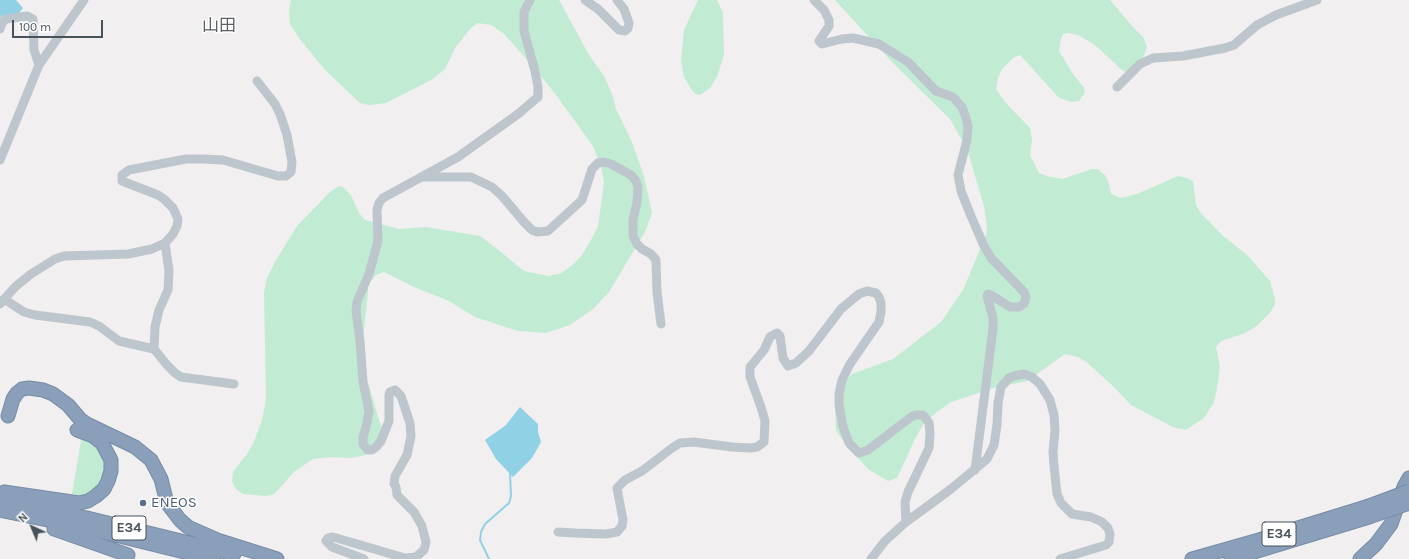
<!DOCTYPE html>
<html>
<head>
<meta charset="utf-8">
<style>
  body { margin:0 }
  #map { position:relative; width:1409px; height:559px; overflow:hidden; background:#f1efef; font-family:Karla,sans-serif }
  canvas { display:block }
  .north { position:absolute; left:12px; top:507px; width:40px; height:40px; -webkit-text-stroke:3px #fff; paint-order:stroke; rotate:316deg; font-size:11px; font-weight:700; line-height:16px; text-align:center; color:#48525b }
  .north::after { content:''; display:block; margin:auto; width:14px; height:18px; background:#48525b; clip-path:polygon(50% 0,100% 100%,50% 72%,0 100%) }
  .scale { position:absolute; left:12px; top:20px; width:91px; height:18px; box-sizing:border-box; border:2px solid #48525b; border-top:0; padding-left:5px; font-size:12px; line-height:14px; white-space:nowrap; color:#48525b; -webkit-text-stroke:3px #fff; paint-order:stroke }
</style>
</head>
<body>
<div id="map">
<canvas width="1409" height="559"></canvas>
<div class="north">N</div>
<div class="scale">100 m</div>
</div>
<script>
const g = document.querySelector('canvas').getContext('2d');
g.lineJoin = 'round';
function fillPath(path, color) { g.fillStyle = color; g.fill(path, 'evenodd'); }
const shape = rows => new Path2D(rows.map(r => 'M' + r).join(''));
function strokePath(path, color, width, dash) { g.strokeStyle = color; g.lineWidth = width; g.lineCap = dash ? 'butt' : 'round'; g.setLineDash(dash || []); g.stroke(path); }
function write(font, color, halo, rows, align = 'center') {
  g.font = font + ' Karla,"Noto Sans JP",sans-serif'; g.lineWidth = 3; g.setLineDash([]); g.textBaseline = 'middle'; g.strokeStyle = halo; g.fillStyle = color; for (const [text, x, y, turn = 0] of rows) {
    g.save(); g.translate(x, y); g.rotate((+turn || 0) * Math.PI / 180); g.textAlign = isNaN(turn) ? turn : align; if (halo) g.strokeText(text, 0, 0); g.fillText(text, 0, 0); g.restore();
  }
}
const green = shape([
  [291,0,559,0,589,55,604,76,612,94,616,109,631,140,644,176,652,213,645,232,609,292,593,309,570,325,546,333,518,331,475,317,449,301,414,287,384,272,376,275,368,284,368,293,360,366,362,375,368,382,379,420,384,431,379,444,366,455,351,458,332,457,313,459,295,471,274,494,266,496,243,494,236,489,232,482,233,472,247,454,253,444,262,420,265,405,266,396,264,293,267,278,276,260,297,226,330,192,339,186,343,187,351,195,359,213,365,220,399,229,426,227,480,236,496,248,524,271,549,276,562,273,571,266,582,255,591,240,598,226,604,183,601,166,593,146,553,91,530,63,504,34,491,25,477,23,470,29,455,48,445,69,433,79,386,103,369,105,360,103,325,70,299,38,290,24,289,11],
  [698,0,717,0,723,13,724,55,717,77,710,88,700,95,695,94,691,89,684,77,681,60,684,30],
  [835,0,1110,0,1133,27,1143,37,1147,47,1143,58,1133,69,1128,73,1122,70,1095,45,1078,35,1068,33,1063,34,1061,39,1059,51,1073,74,1084,88,1085,92,1079,101,1072,102,1059,98,1020,55,1014,57,1002,69,998,78,996,89,1005,102,1030,128,1032,140,1030,155,1039,173,1047,176,1062,179,1092,169,1098,169,1105,175,1109,184,1111,194,1121,198,1137,194,1178,176,1187,178,1193,181,1196,205,1200,212,1222,235,1247,255,1270,281,1275,299,1275,304,1270,313,1257,326,1243,334,1221,341,1216,347,1220,367,1217,389,1213,404,1204,418,1186,430,1173,427,1131,405,1113,386,1085,361,1078,357,1065,354,1027,381,997,387,951,402,937,412,924,423,915,439,897,478,888,481,869,470,849,448,836,431,835,403,841,387,852,374,893,359,941,322,963,290,986,235,987,226,984,206,967,149,950,119,892,62],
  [82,435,96,444,106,465,102,482,94,492,84,496,72,494]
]);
const water = shape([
  [0,0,16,0,23,8,19,13,2,16,0,18],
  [520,407,538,424,538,432,541,442,532,458,513,477,496,459,485,440,506,425]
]);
const stream = shape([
  [489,559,480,540,481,532,485,524,509,503,511,496,510,472]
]);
const minor = shape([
  [585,0,598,9,619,30,625,31,628,28,629,23,624,9,617,0],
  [814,0,824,10,829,20,829,26,819,41,822,44,842,39,853,38,879,44,908,62,936,91,953,97,962,107,966,118,968,126,967,140,958,175,961,191,971,216,984,246,991,258,1024,292,1026,297,1024,304,1019,307,1010,307,991,295,988,294,987,296,993,318,993,329,975,470],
  [0,29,2,23,6,19,27,16,33,19,34,50,39,65],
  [1117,87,1140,64,1153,58,1183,56,1225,48,1234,45,1257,25,1276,15,1317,0],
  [0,160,39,65,84,0],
  [423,177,471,177,492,187,502,196,524,222,532,230,537,232,548,231,582,200,592,169,598,163,604,162,611,164,631,175,636,181,638,187,637,202,633,220,633,236,637,244,642,249,651,254,656,260,657,292,661,324],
  [4,299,24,312,35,315,90,322,99,326,119,341,154,349,167,365,175,373,181,377,234,384],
  [0,304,15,287,31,274,55,259,64,256,128,254,152,249,165,243,173,234,177,226,178,219,173,208,164,199,158,195,122,181,122,175,129,170,186,159,204,159,223,160,278,176,286,176,291,172,292,162,287,135,280,114,275,104,257,81],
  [154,349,155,327,159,310,168,290,169,271,165,243],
  [558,532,575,533,606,534,617,532,622,526,623,520,617,488,625,480,642,471,672,448,680,443,694,442,732,447,751,448,757,447,764,442,765,421,761,407,750,377,750,367,764,350,770,337,777,333,780,336,783,358,788,366,796,363,809,351,841,309,859,294,867,291,876,293,879,297,881,303,881,312,879,322,850,364,842,380,839,394,839,405,843,427,849,443,859,453,868,450,911,417,916,415,923,415,929,423,930,433,929,448,908,492,905,502,906,522],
  [364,559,332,547,326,541,328,538,333,537,405,558,416,557,424,550,426,542,422,526,414,512,397,495,396,487,394,484,395,476,407,455,411,436,410,423,401,396,395,390,390,392,389,395,389,421,381,441,376,447,372,450,368,450,363,444,363,438,367,423,369,411,363,382,360,341,356,311,357,302,369,274,378,241,377,210,379,203,383,198,458,157,518,114,538,97,538,87,535,71,524,31,524,12,530,0],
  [871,559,885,541,906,522,951,489,987,459,994,445,997,425,998,403,1001,387,1009,378,1014,376,1024,374,1032,377,1040,384,1050,400,1054,415,1055,431,1053,452,1054,466,1057,494,1061,503,1072,514,1091,517,1102,522,1108,528,1110,534,1109,542,1106,545,1060,559]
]);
const highway = shape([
  [8,416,13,399,17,393,22,389,29,388,43,390,53,394,68,405,80,419,87,424,135,447,151,460,161,479,167,503,180,520,188,527,220,541,277,559],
  [4,492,79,503,88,501,96,496,104,489,108,481,111,471,111,460,102,443,93,436,77,430],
  [0,500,87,518,234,554],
  [0,510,91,529,213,559],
  [54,529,128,555],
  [1192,559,1259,540,1366,507],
  [1231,559,1369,517],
  [1360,559,1376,544,1391,524,1404,487,1409,478]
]);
const highwayBridge = shape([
  [1366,507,1409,491],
  [1369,517,1409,503]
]);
const markers = [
  [143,503,4,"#5c6f8a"]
];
const shields = [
  [129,528,34],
  [1279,534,34]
];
const shieldNames = [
  ["E34",129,528],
  ["E34",1279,534]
];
const serviceNames = [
  ["ENEOS",151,503]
];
const quarterNames = [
  ["山田",219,26]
];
fillPath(green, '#c1ecd3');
fillPath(water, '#91d1e5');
strokePath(stream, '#91d1e5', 2);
strokePath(highway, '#768ba6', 15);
strokePath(minor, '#bec6cd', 9);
strokePath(highway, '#8aa0ba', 13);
strokePath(highwayBridge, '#768ba6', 15, []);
strokePath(highwayBridge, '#8aa0ba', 13);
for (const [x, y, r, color] of markers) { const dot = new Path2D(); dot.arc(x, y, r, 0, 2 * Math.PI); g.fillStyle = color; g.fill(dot); strokePath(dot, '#fff', 1.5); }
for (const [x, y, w] of shields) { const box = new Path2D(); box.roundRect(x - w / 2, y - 12, w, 24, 3); g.fillStyle = '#fff'; g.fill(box); strokePath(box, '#48525b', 1); }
write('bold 14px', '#48525b', null, shieldNames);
write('15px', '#4e5e75', '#fff', serviceNames, 'left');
write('17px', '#5c5f63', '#fff', quarterNames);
</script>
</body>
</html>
